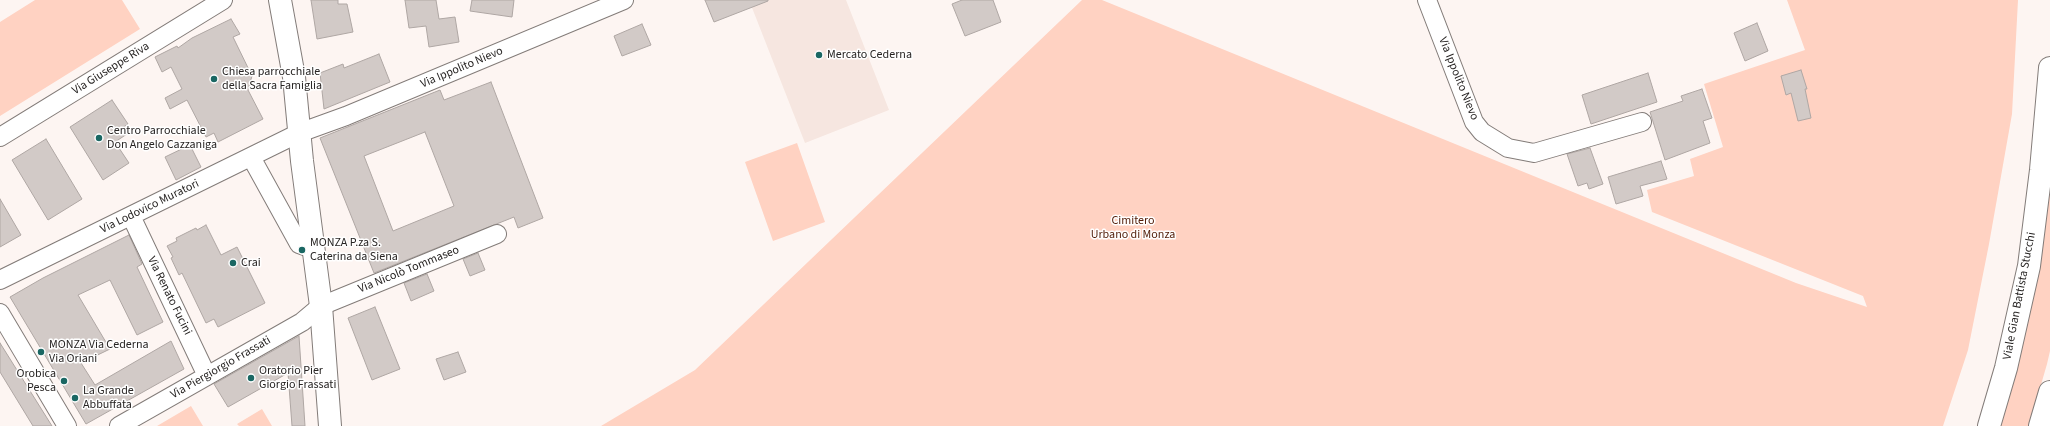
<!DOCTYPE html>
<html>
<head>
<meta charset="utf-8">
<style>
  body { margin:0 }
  canvas { display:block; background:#fdf5f2 }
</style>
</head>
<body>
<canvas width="2050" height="426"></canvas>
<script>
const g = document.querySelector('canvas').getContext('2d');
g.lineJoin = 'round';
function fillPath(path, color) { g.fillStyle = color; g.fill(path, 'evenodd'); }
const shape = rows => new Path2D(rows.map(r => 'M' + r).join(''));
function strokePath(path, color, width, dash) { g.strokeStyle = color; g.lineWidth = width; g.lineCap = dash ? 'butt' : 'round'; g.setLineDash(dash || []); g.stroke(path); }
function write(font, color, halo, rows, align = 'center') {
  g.font = font + ' "Source Sans 3",sans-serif'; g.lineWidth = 3; g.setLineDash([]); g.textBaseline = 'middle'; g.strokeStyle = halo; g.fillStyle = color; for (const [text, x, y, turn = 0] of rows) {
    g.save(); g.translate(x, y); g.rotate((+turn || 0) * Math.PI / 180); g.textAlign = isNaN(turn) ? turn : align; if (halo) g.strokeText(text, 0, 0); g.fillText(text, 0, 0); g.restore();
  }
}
const built = shape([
  [749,0,846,0,889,110,805,143]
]);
const green = shape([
  [35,0,122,0,140,29,0,116,0,22],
  [1082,0,1102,0,1796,283,1867,307,1863,296,1652,212,1647,190,1694,176,1690,159,1723,147,1704,84,1805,50,1787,0,2018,0,2012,114,1989,244,1968,350,1943,426,601,426,695,370],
  [797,143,825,222,773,241,745,162],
  [2050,161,2050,351,2047,364,2029,426,1996,426],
  [191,406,203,426,157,426],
  [262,409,272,426,239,426,237,424]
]);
const building = shape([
  [311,0,338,0,338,4,347,4,353,32,317,39,311,0],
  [405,0,436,0,439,19,455,17,459,42,429,47,426,26,409,28,405,0],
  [472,0,514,0,512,17,470,11,472,0],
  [705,0,768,0,768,1,714,22,705,0],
  [962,0,993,0,1001,22,965,36,952,4,962,0],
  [231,19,240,34,233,37,252,76,248,90,263,119,218,142,214,133,206,137,187,100,170,109,165,98,182,89,171,67,162,72,155,57,177,46,178,48,192,38,231,19],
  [1757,23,1768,51,1745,61,1734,33,1757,23],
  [642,24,651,45,622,56,614,36,642,24],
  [379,54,390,82,324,109,320,73,343,64,344,68,379,54],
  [1801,70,1807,89,1805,89,1811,118,1798,121,1791,93,1786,95,1781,76,1801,70],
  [1648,73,1657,102,1591,124,1582,95,1648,73],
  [491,82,543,218,518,228,514,217,374,273,320,138,440,90,444,100,491,82],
  [425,132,454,206,393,231,364,156,425,132],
  [1702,89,1712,118,1703,121,1710,143,1665,160,1650,112,1683,101,1681,96,1702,89],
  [112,100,128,124,122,128,127,134,115,142,129,163,103,180,70,127,112,100],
  [46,139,82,199,48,220,12,160,46,139],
  [190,145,201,167,176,180,165,157,190,145],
  [1590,148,1603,184,1589,189,1587,183,1578,186,1567,154,1590,148],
  [1661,161,1667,179,1640,186,1643,196,1616,204,1608,177,1661,161],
  [0,199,21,235,0,247,0,199],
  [206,225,221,255,237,247,265,303,218,327,214,319,206,323,182,273,179,275,171,258,173,257,167,246,177,241,176,238,196,228,197,230,206,225],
  [129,235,142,264,137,267,163,322,137,335,110,280,78,295,110,349,81,363,95,385,171,341,184,369,86,424,10,297,43,278,129,235],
  [478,253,485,270,470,276,463,259,478,253],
  [427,274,434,291,411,301,404,283,427,274],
  [375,307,400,369,372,380,348,318,375,307],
  [299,336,305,426,292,426,288,373,228,407,214,384,299,336],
  [0,343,52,426,33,426,0,372,0,343],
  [458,352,466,372,444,380,436,359,458,352]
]);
const street = shape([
  [1427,0,1474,122,1482,132,1508,148,1534,153,1642,122],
  [0,137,223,0],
  [251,157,299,244,313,249],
  [131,216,207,376],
  [0,280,299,133,346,116,624,0],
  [0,313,67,426],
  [119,426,302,322,321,306,497,234]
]);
const secondary = shape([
  [280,0,294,77,302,161,321,306,330,426]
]);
const primary = shape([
  [1989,426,2006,368,2029,266,2041,170,2050,68],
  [2040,426,2050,392]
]);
const markers = [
  [819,55,4,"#1a6763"],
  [214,79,4,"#1a6763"],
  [99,138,4,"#1a6763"],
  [302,250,4,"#1a6763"],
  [233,263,4,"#1a6763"],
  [41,352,4,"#1a6763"],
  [251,378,4,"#1a6763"],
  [64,381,4,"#1a6763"],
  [75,398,4,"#1a6763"]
];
const poiNames = [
  ["Mercato Cederna",827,55],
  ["Chiesa parrocchiale",222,72],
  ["della Sacra Famiglia",222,86],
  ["Centro Parrocchiale",107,131],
  ["Don Angelo Cazzaniga",107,145],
  ["MONZA P.za S.",310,243],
  ["Caterina da Siena",310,257],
  ["Crai",241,263],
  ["MONZA Via Cederna",49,345],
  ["Via Oriani",49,359],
  ["Oratorio Pier",259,371],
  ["Giorgio Frassati",259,385],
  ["Orobica",56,374,"right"],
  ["Pesca",56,388,"right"],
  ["La Grande",83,391],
  ["Abbuffata",83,405]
];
const streetNames = [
  ["Via Ippolito Nievo",462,68,-23],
  ["Via Giuseppe Riva",111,69,-32],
  ["Via Ippolito Nievo",1458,79,68],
  ["Via Lodovico Muratori",150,207,-26],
  ["Via Nicolò Tommaseo",409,270,-22],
  ["Via Renato Fucini",169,296,64],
  ["Viale Gian Battista Stucchi",2020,296,-79],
  ["Via Piergiorgio Frassati",221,368,-30]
];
const parkNames = [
  ["Cimitero",1133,221],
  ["Urbano di Monza",1133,235]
];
fillPath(built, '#f6e6e0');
fillPath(green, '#ffd2c2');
fillPath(building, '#d2cac7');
strokePath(building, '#afa7a4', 1);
strokePath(street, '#837c79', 20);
strokePath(secondary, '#837c79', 24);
strokePath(primary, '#837c79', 24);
strokePath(street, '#fff', 18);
strokePath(secondary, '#fff', 22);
strokePath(primary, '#fff', 22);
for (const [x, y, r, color] of markers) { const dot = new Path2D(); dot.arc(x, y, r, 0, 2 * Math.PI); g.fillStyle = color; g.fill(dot); strokePath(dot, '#fff', 1.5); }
write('12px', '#272423', '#fff', poiNames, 'left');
write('12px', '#272423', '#fff', streetNames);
write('12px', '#511b06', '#fff', parkNames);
</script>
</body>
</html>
